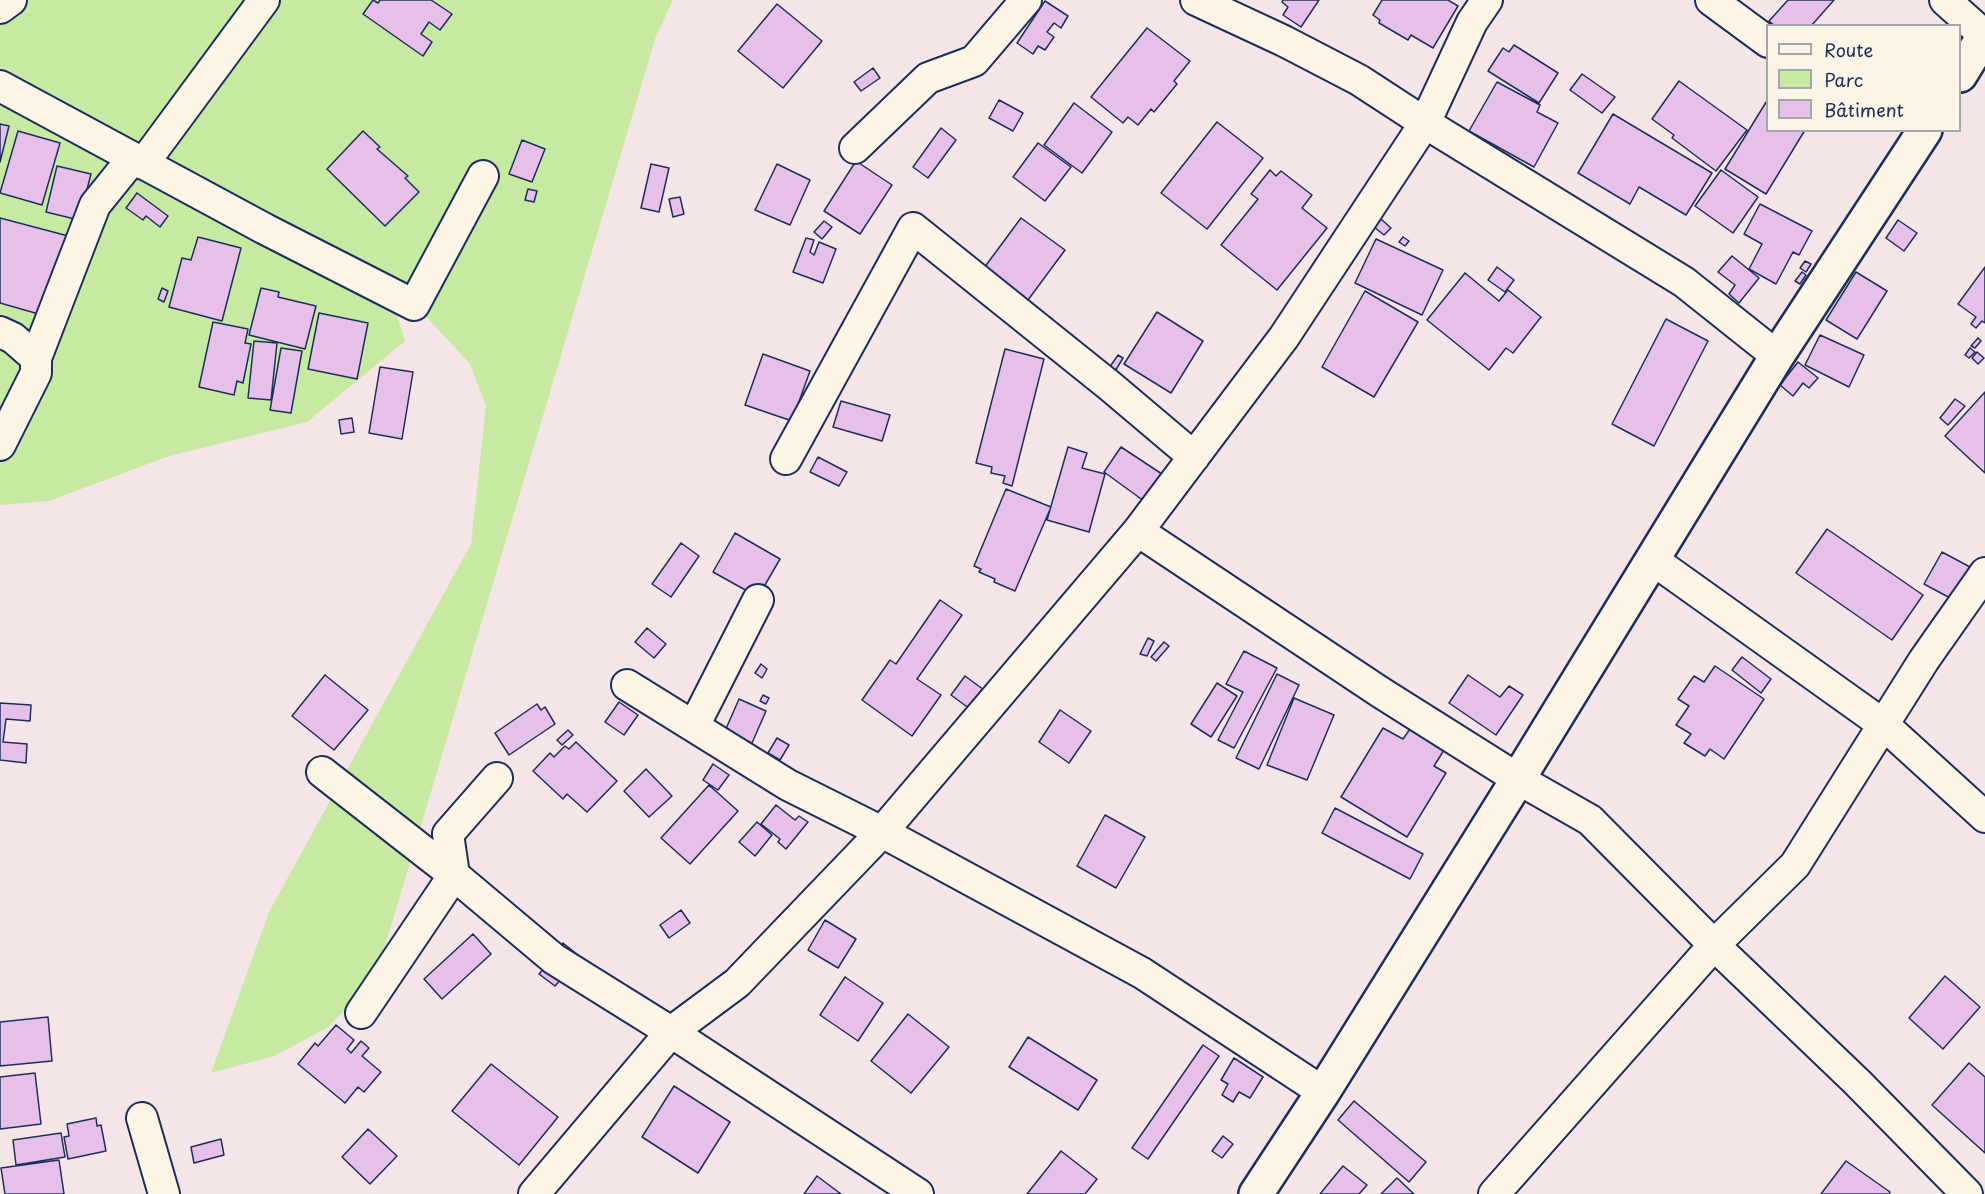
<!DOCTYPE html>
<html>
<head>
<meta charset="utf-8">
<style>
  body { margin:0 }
  #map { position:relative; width:1985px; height:1194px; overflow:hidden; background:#f6e5e6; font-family:"Playpen Sans",sans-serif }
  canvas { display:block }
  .legend { position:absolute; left:1766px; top:24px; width:195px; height:108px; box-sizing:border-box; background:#fcf5e5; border:2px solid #a2a6af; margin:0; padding:8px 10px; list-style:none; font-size:18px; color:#1b2f5e }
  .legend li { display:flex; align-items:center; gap:12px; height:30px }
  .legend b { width:30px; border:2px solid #a2a6af }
</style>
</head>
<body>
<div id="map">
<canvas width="1985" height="1194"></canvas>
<ul class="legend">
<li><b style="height:8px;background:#fcf5e5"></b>Route</li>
<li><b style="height:16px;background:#c7e9a2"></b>Parc</li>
<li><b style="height:16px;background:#e7c0ea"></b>Bâtiment</li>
</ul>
</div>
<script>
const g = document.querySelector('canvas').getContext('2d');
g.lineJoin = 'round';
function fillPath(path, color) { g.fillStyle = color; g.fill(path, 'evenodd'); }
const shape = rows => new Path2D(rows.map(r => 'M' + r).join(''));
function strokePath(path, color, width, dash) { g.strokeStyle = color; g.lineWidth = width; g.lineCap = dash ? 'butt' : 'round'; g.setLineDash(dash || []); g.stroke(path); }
const green = shape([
  [0,0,673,0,656,36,375,980,327,1028,274,1056,211,1073,269,912,471,544,486,406,470,364,382,269,405,341,307,422,169,456,49,501,0,505]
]);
const building = shape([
  [373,0,378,3,380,0,431,0,452,14,440,30,429,22,421,34,432,42,423,56,363,14,373,0],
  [1283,0,1319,0,1301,27,1283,15,1288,7,1282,2,1283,0],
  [1382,0,1448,0,1458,6,1433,48,1411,35,1408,40,1379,23,1380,20,1373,15,1382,0],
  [1788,0,1834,0,1811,26,1775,26,1769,21,1788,0],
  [1045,1,1068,16,1061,28,1054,23,1047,32,1054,37,1045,50,1038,46,1033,54,1017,43,1045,1],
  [777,4,822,41,783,88,738,51,777,4],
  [1147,28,1190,61,1174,81,1177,84,1154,112,1151,109,1138,125,1128,117,1123,123,1091,97,1147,28],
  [1514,45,1558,73,1539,103,1488,71,1503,48,1509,52,1514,45],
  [873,68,880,78,861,91,854,82,873,68],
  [1582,74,1615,97,1602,113,1570,90,1582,74],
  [1679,81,1747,130,1716,171,1672,138,1674,135,1652,119,1679,81],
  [1497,82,1540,105,1537,112,1558,123,1534,167,1469,131,1497,82],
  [1768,99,1768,130,1805,130,1766,194,1725,169,1768,99],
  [999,100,1023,113,1013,131,989,118,999,100],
  [1074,103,1112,132,1082,173,1044,145,1074,103],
  [1613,114,1712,173,1686,215,1639,187,1630,204,1578,173,1613,114],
  [1217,122,1263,158,1207,229,1161,193,1217,122],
  [0,124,9,126,0,162,0,124],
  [941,128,956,140,928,178,913,167,941,128],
  [18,131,60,143,42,205,0,193,18,131],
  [363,131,380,147,377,149,408,176,405,178,419,192,385,226,327,169,363,131],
  [522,140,545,149,532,182,509,174,522,140],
  [1038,143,1071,167,1045,201,1013,177,1038,143],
  [856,161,892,185,860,234,824,211,856,161],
  [651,164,669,168,659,212,641,208,651,164],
  [777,164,810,180,790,225,755,210,777,164],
  [57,166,91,174,79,220,46,212,57,166],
  [1270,170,1276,176,1281,171,1312,195,1302,208,1327,228,1277,290,1221,245,1258,199,1251,194,1270,170],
  [1721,170,1758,197,1733,233,1695,206,1721,170],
  [528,189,537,191,534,202,525,200,528,189],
  [137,193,168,216,160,227,146,216,143,220,126,208,137,193],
  [680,197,684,214,673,217,669,199,680,197],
  [1760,204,1812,231,1799,255,1793,252,1776,284,1749,269,1762,244,1744,234,1760,204],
  [0,218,72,237,49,317,0,303,0,218],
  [1021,218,1065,250,1028,300,984,268,1021,218],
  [1381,219,1391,228,1384,235,1374,227,1381,219],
  [1898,220,1917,233,1904,251,1886,238,1898,220],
  [824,221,832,227,822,239,814,232,824,221],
  [198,237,241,248,222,321,169,307,182,258,191,260,198,237],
  [1403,237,1409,241,1405,246,1399,242,1403,237],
  [806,238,814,240,810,252,814,255,819,242,836,249,823,283,793,272,806,238],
  [1376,239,1443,270,1422,315,1355,283,1376,239],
  [1732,256,1759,278,1739,303,1729,294,1735,285,1718,272,1732,256],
  [1805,261,1811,264,1806,272,1800,268,1805,261],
  [1497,267,1514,280,1505,292,1488,280,1497,267],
  [1985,267,1985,323,1982,321,1976,328,1971,324,1976,317,1958,304,1985,267],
  [1802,272,1806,275,1800,284,1795,281,1802,272],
  [1856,272,1887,291,1857,339,1826,320,1856,272],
  [1465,273,1499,301,1508,290,1541,317,1513,353,1506,348,1489,370,1427,320,1465,273],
  [162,288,168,291,164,302,158,299,162,288],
  [261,288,279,292,278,297,316,306,305,349,249,335,261,288],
  [1365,291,1418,322,1374,397,1322,367,1365,291],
  [1157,312,1203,341,1171,393,1124,364,1157,312],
  [319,313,368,323,357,379,308,369,319,313],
  [1666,319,1708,341,1654,446,1612,424,1666,319],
  [213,322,248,329,245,343,251,344,243,383,237,381,234,395,199,387,213,322],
  [1820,335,1864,355,1849,387,1805,365,1820,335],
  [1978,338,1981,341,1975,348,1971,346,1978,338],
  [254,341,277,343,271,400,248,398,254,341],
  [281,348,302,351,291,413,270,410,281,348],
  [1970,348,1975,352,1969,358,1965,355,1970,348],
  [1005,349,1044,359,1012,486,1003,483,1005,476,991,473,992,467,976,463,1005,349],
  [1977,352,1984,358,1978,364,1972,358,1977,352],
  [763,354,810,371,792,421,745,405,763,354],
  [1118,355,1123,358,1111,378,1105,374,1118,355],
  [1798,362,1818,378,1809,388,1803,383,1793,396,1780,385,1798,362],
  [380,367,413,372,402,439,369,433,380,367],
  [1985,392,1985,473,1945,436,1985,392],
  [1955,399,1965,406,1948,425,1940,418,1955,399],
  [841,401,890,415,882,441,833,427,841,401],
  [352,418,354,432,341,434,339,420,352,418],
  [1068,447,1087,453,1082,468,1105,474,1089,532,1047,520,1068,447],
  [1121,447,1162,474,1144,501,1104,472,1121,447],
  [818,457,847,472,839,486,810,472,818,457],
  [1006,489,1051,507,1015,591,994,582,995,579,979,572,981,569,974,566,1006,489],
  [1827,529,1923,595,1892,640,1796,573,1827,529],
  [735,533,780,559,758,597,713,572,735,533],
  [681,543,699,556,671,597,652,584,681,543],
  [1942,552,1970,567,1952,599,1924,584,1942,552],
  [940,600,962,615,917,679,941,695,912,736,862,700,890,660,896,664,940,600],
  [647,628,666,644,654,658,635,642,647,628],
  [1148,638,1154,641,1147,656,1140,654,1148,638],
  [1164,642,1169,646,1156,661,1151,657,1164,642],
  [1244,651,1277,668,1234,748,1218,740,1243,692,1226,684,1244,651],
  [1742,657,1771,679,1761,693,1732,670,1742,657],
  [761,664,767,669,762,678,755,673,761,664],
  [1715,666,1764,699,1724,759,1710,749,1705,756,1684,743,1691,734,1676,725,1689,706,1678,699,1694,676,1704,682,1715,666],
  [1277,674,1299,685,1259,769,1236,758,1277,674],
  [325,675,368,710,334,750,292,716,325,675],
  [1468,675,1500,697,1509,686,1523,695,1496,735,1449,703,1468,675],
  [965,676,984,690,970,709,951,695,965,676],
  [1217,683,1237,696,1211,737,1191,724,1217,683],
  [763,695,769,698,766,704,760,701,763,695],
  [1294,698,1334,715,1307,780,1267,765,1294,698],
  [739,699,766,711,752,743,725,731,739,699],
  [619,702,638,715,624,735,605,722,619,702],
  [0,703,31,705,30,721,6,719,3,742,27,744,26,763,0,760,0,703],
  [537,704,541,710,545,707,555,724,509,755,495,733,537,704],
  [1060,710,1091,731,1069,763,1039,742,1060,710],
  [1383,728,1403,739,1410,729,1444,750,1434,766,1446,773,1407,837,1341,797,1383,728],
  [568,730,573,735,562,745,557,740,568,730],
  [777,738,789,745,780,760,768,753,777,738],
  [576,742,617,781,587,812,567,794,563,799,533,771,550,753,554,757,565,746,569,749,576,742],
  [713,764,729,775,718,790,703,780,713,764],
  [646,769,672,796,649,817,624,791,646,769],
  [709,785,738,811,690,864,661,838,709,785],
  [776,805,795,820,799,816,808,822,786,849,778,842,780,839,761,824,776,805],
  [1335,808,1423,854,1410,879,1322,833,1335,808],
  [1105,815,1145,837,1116,888,1077,866,1105,815],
  [757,822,772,835,755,856,739,842,757,822],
  [681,910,690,923,669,938,660,925,681,910],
  [825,920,856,939,838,968,808,950,825,920],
  [473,934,491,954,442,999,424,979,473,934],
  [563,943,583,959,576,968,556,952,563,943],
  [546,966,562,978,555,986,539,974,546,966],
  [1945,976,1980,1007,1943,1049,1909,1018,1945,976],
  [845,977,883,1003,858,1041,820,1015,845,977],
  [908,1014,949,1047,911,1093,871,1061,908,1014],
  [48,1017,52,1061,0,1066,0,1022,48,1017],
  [336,1025,354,1040,347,1049,351,1053,361,1041,369,1048,362,1056,381,1072,364,1092,358,1087,345,1103,298,1064,315,1043,318,1046,336,1025],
  [1028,1037,1097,1080,1078,1110,1009,1067,1028,1037],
  [1203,1045,1219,1056,1148,1159,1132,1148,1203,1045],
  [1234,1058,1263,1077,1250,1098,1239,1092,1233,1102,1222,1095,1228,1084,1221,1080,1234,1058],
  [1969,1063,1985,1077,1985,1153,1932,1105,1969,1063],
  [491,1064,558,1117,519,1165,452,1111,491,1064],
  [35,1073,41,1124,0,1129,0,1077,35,1073],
  [674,1086,730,1122,698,1173,642,1137,674,1086],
  [1354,1101,1426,1162,1409,1182,1338,1120,1354,1101],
  [96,1118,97,1126,101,1125,106,1151,68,1159,64,1137,69,1136,67,1124,96,1118],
  [368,1129,397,1156,370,1184,342,1157,368,1129],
  [61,1133,65,1157,16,1165,13,1140,61,1133],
  [1223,1136,1233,1144,1222,1158,1212,1151,1223,1136],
  [221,1139,224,1155,194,1163,191,1147,221,1139],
  [1061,1151,1097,1179,1085,1194,1027,1194,1061,1151],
  [59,1160,64,1194,5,1194,1,1168,59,1160],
  [1846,1161,1890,1192,1889,1194,1821,1194,1846,1161],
  [1343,1166,1367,1185,1359,1194,1320,1194,1343,1166],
  [817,1176,841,1194,804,1194,817,1176],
  [1397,1178,1414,1194,1381,1194,1397,1178]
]);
const street = shape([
  [1196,0,1284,41,1359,80,1425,123,1684,282,1777,356],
  [1711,0,1768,42],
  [1945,0,1984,35],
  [0,8,11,0],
  [0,86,265,229,414,305,483,176],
  [855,148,928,78,974,61,1026,0],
  [143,164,264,0],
  [0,332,13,338,36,358,36,373,0,445],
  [36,358,95,205,133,158],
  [786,459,913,228,1110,386,1194,457],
  [1138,531,1380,692,1518,779,1590,820,1714,945,1858,1083,1967,1194],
  [1653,560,1884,725,1985,817],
  [627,685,788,785,882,832,1142,973,1323,1092],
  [694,726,758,600],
  [322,772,454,875,554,959,671,1032,918,1194],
  [361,1013,454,875,448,834,497,778],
  [142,1118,164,1194],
  [534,1194,671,1032,737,983,882,832,1138,531,1284,337,1425,123,1472,22,1487,0],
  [1494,1194,1714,945,1795,865,1924,660,1985,573]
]);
const secondary = shape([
  [1960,75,1985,34],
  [1256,1194,1323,1092,1518,779,1777,356,1925,130]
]);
fillPath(green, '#c7e9a2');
fillPath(building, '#e7c0ea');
strokePath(building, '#1b2f5e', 1.5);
strokePath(street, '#1b2f5e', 34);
strokePath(secondary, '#1b2f5e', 38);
strokePath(street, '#fcf5e5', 30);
strokePath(secondary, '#fcf5e5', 33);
</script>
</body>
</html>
